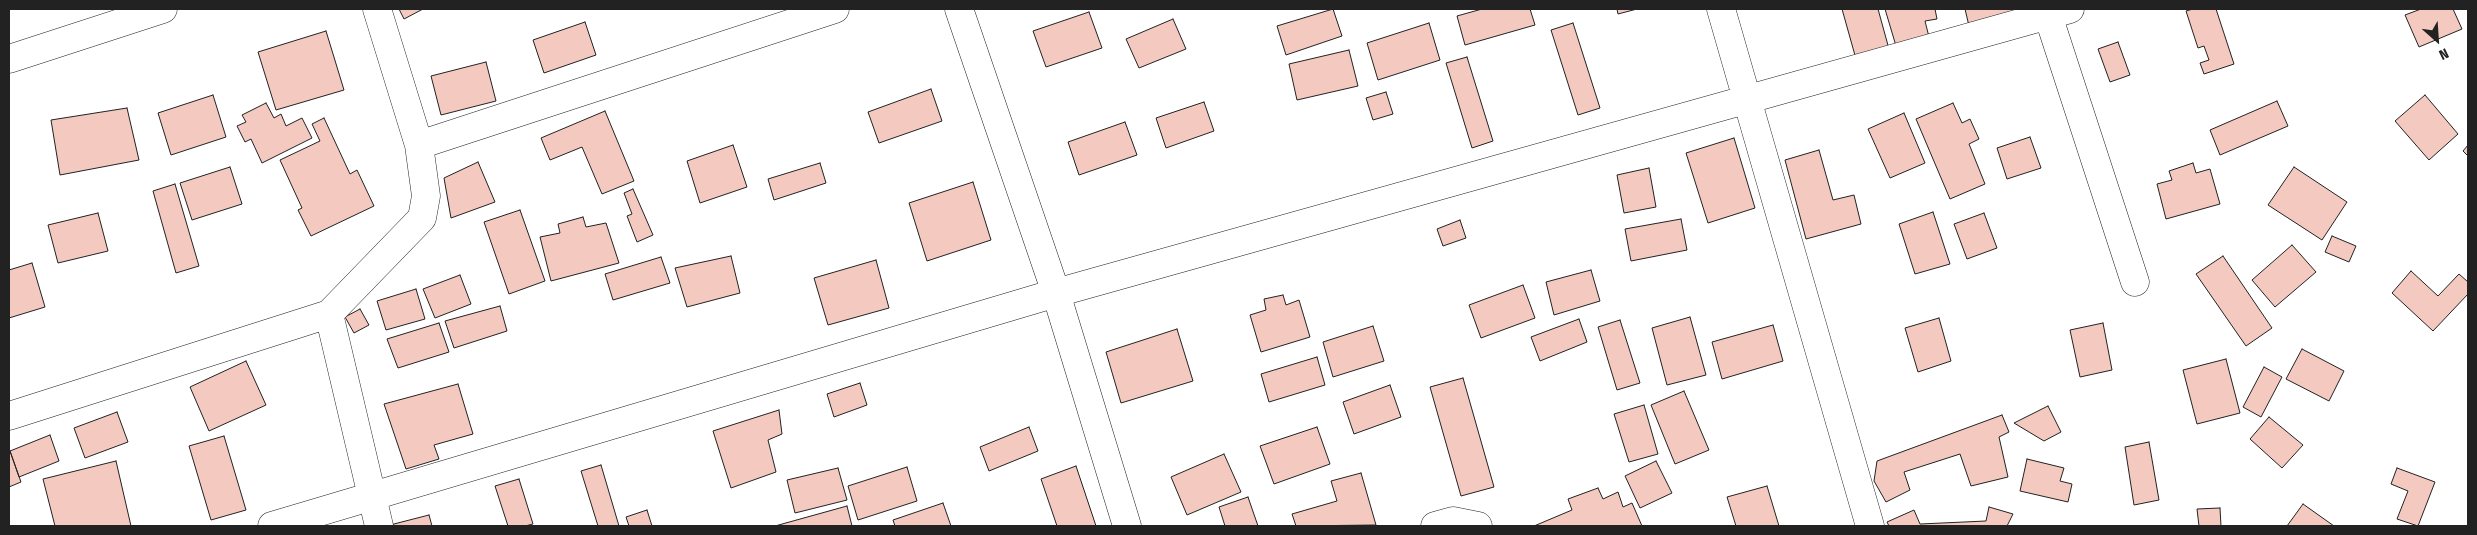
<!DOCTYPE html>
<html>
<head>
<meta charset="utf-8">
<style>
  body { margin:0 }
  #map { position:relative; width:2477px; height:535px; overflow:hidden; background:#fff; font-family:"Fira Sans Condensed",sans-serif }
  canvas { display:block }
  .frame { position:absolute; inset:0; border:10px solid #222; pointer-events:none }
  .north { position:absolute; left:2412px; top:15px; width:50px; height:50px; -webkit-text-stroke:4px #fff; paint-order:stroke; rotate:154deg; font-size:14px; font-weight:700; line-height:20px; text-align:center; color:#222 }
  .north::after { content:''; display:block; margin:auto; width:18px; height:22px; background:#222; clip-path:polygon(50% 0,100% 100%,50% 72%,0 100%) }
</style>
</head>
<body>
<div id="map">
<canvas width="2477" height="535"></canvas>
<div class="frame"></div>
<div class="north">N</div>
</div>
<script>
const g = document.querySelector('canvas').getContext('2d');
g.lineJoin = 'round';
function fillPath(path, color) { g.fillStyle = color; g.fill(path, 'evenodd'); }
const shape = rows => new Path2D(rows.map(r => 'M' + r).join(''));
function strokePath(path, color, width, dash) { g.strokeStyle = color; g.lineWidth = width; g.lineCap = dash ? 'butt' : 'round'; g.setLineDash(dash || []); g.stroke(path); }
const building = shape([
  [399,9,423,9,404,19,399,9],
  [1333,9,1342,36,1286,55,1277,26,1333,9],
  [1482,9,1530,9,1535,25,1465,45,1457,16,1482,9],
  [1617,9,1637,9,1618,14,1617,9],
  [1842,9,1878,9,1889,49,1856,59,1842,9],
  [1885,9,1935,9,1937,19,1925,21,1929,37,1896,46,1885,9],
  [1965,9,2018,9,2020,14,1969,26,1965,9],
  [2193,9,2216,9,2234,64,2204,74,2200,63,2209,60,2204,46,2198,48,2186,11,2193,9],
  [2421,9,2453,9,2462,29,2419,47,2405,15,2421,9],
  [1089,12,1102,48,1046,67,1033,31,1089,12],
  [1173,19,1186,49,1139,68,1126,39,1173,19],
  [585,22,596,55,544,73,533,40,585,22],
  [1429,23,1440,60,1378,80,1367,43,1429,23],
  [1573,23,1600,108,1578,115,1551,30,1573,23],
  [326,31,344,90,276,110,258,52,326,31],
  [2118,42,2130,75,2110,82,2098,49,2118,42],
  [1349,50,1358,86,1297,100,1289,64,1349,50],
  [1467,57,1493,141,1472,148,1446,63,1467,57],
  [486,62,496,101,441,115,431,76,486,62],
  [931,89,942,121,879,143,868,112,931,89],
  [1386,92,1393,114,1373,120,1366,98,1386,92],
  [213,95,226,137,171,155,158,113,213,95],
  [2425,95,2458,134,2429,160,2395,121,2425,95],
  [2277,101,2288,126,2220,155,2210,130,2277,101],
  [1204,102,1214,131,1166,148,1156,118,1204,102],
  [266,103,274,118,281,114,286,126,302,118,312,138,262,163,251,139,245,142,237,126,246,122,242,115,266,103],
  [1953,103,1962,123,1970,119,1979,139,1969,144,1985,184,1950,199,1916,119,1953,103],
  [127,108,139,160,60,175,51,120,127,108],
  [605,111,634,181,602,194,582,147,550,160,541,138,605,111],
  [1904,113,1925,163,1890,178,1868,129,1904,113],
  [324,118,350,174,357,170,374,206,311,236,298,210,302,208,280,160,320,141,312,124,324,118],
  [1125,122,1137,155,1079,175,1068,142,1125,122],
  [2030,137,2041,168,2007,179,1997,148,2030,137],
  [1734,138,1755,208,1708,223,1686,153,1734,138],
  [733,145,747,187,700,203,687,161,733,145],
  [2468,145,2468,156,2463,151,2468,145],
  [1819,150,1833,200,1854,195,1861,224,1806,239,1785,160,1819,150],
  [478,162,495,202,451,218,444,178,478,162],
  [820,163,826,183,774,200,768,179,820,163],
  [2193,163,2196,173,2210,169,2220,204,2166,219,2157,184,2172,180,2169,171,2193,163],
  [230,167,242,204,192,220,180,183,230,167],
  [2294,167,2347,202,2322,240,2268,205,2294,167],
  [1649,168,1656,207,1624,213,1617,175,1649,168],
  [973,182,991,240,927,261,909,203,973,182],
  [175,184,199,266,176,273,153,191,175,184],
  [633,189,653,235,637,242,627,216,632,214,624,193,633,189],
  [520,210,545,281,509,294,484,222,520,210],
  [1933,212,1950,264,1915,274,1899,224,1933,212],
  [98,213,108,251,58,263,48,225,98,213],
  [1984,213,1997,248,1967,259,1954,224,1984,213],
  [583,217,586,227,606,223,619,263,551,281,540,237,560,233,558,224,583,217],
  [1681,219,1687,250,1631,261,1625,229,1681,219],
  [1460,220,1466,238,1443,246,1437,229,1460,220],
  [2332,236,2356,246,2349,262,2325,252,2332,236],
  [2292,245,2316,272,2275,307,2252,280,2292,245],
  [731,256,740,293,687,307,675,268,731,256],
  [2223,256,2272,328,2246,346,2196,274,2223,256],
  [661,257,670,283,613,300,605,274,661,257],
  [876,260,889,308,828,325,814,278,876,260],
  [32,263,45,307,9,318,9,270,32,263],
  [1591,270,1600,301,1554,315,1546,282,1591,270],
  [2411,271,2438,296,2459,274,2468,282,2468,294,2433,331,2392,293,2411,271],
  [460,275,471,304,435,318,423,289,460,275],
  [1523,285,1535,318,1481,338,1469,305,1523,285],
  [416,289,425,319,386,330,377,301,416,289],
  [1283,295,1286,305,1299,300,1310,337,1261,352,1250,315,1266,310,1264,299,1283,295],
  [500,306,507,331,454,348,445,321,500,306],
  [360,309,369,325,354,333,345,317,360,309],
  [1690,317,1706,375,1667,385,1652,328,1690,317],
  [1939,318,1951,361,1918,372,1905,328,1939,318],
  [1579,319,1587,342,1540,361,1531,337,1579,319],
  [1620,320,1640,383,1617,390,1598,327,1620,320],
  [439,323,449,352,398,368,387,339,439,323],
  [2103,323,2112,370,2080,377,2070,330,2103,323],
  [1773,325,1783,361,1722,379,1712,342,1773,325],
  [1373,326,1384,361,1333,377,1323,342,1373,326],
  [1177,329,1193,381,1121,403,1106,352,1177,329],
  [2302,349,2344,371,2329,401,2286,379,2302,349],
  [1317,357,1325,385,1269,402,1261,374,1317,357],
  [2226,359,2240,413,2197,424,2183,370,2226,359],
  [246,361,266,405,209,431,190,387,246,361],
  [2264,367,2282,377,2261,417,2243,407,2264,367],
  [1463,378,1494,487,1461,496,1430,387,1463,378],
  [860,383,867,405,834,417,827,394,860,383],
  [458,384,473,434,434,445,439,459,406,469,384,404,458,384],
  [1390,385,1401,417,1354,434,1343,402,1390,385],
  [1684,391,1709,450,1675,464,1651,405,1684,391],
  [1644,405,1658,454,1629,462,1614,414,1644,405],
  [2048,406,2061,432,2044,441,2014,423,2048,406],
  [779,410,782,434,768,440,776,472,731,488,713,431,779,410],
  [117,412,128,442,85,458,74,428,117,412],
  [2002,415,2009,432,1999,437,2008,477,1971,486,1960,454,1904,472,1910,490,1886,502,1874,481,1877,461,2002,415],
  [2269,417,2303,445,2282,468,2250,439,2269,417],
  [1029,427,1038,451,989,471,980,447,1029,427],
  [1317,427,1330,464,1274,484,1260,446,1317,427],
  [50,435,59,461,19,477,10,451,50,435],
  [224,436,246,510,211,520,189,446,224,436],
  [2149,442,2159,500,2134,505,2125,447,2149,442],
  [10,451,21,482,9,487,9,452,10,451],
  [1224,454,1241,492,1187,515,1171,477,1224,454],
  [2027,459,2064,468,2060,481,2072,484,2068,502,2020,491,2027,459],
  [116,461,131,526,55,526,43,479,116,461],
  [1656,461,1672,493,1640,508,1625,476,1656,461],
  [601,465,619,526,598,526,581,471,601,465],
  [1076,466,1096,526,1057,526,1041,479,1076,466],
  [907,467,917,501,858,520,848,486,907,467],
  [838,468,847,500,795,513,787,480,838,468],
  [2397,468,2435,482,2418,526,2397,519,2408,491,2391,484,2397,468],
  [1361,473,1376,525,1296,526,1292,514,1337,501,1331,481,1361,473],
  [519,479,533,524,525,526,508,526,495,486,519,479],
  [1767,486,1779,526,1736,526,1727,497,1767,486],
  [1598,488,1603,499,1618,492,1623,507,1632,503,1642,526,1534,526,1572,510,1568,499,1598,488],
  [1248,497,1258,526,1225,526,1219,507,1248,497],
  [943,503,951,526,895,526,893,520,943,503],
  [2303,504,2334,526,2287,526,2303,504],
  [847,506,852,526,775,526,847,506],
  [1989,507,2013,514,2007,526,1889,526,1887,522,1914,510,1920,524,1986,521,1989,507],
  [2220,508,2221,526,2199,526,2197,509,2220,508],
  [647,510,652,526,629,526,626,517,647,510],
  [429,515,432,526,390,526,390,525,429,515]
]);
const minor = shape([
  [377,9,419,145,426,196,422,218,329,314,379,526],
  [959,9,1056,293,1127,526],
  [1721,9,1870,526],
  [2046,9,2135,282],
  [9,59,163,9],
  [419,145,835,9],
  [9,416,329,314],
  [272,526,1056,293,2070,9],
  [1435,526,1453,521,1478,526]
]);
fillPath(building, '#f3c9c0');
strokePath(building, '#222', 1);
strokePath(minor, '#222', 29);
strokePath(minor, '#fff', 28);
</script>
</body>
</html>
